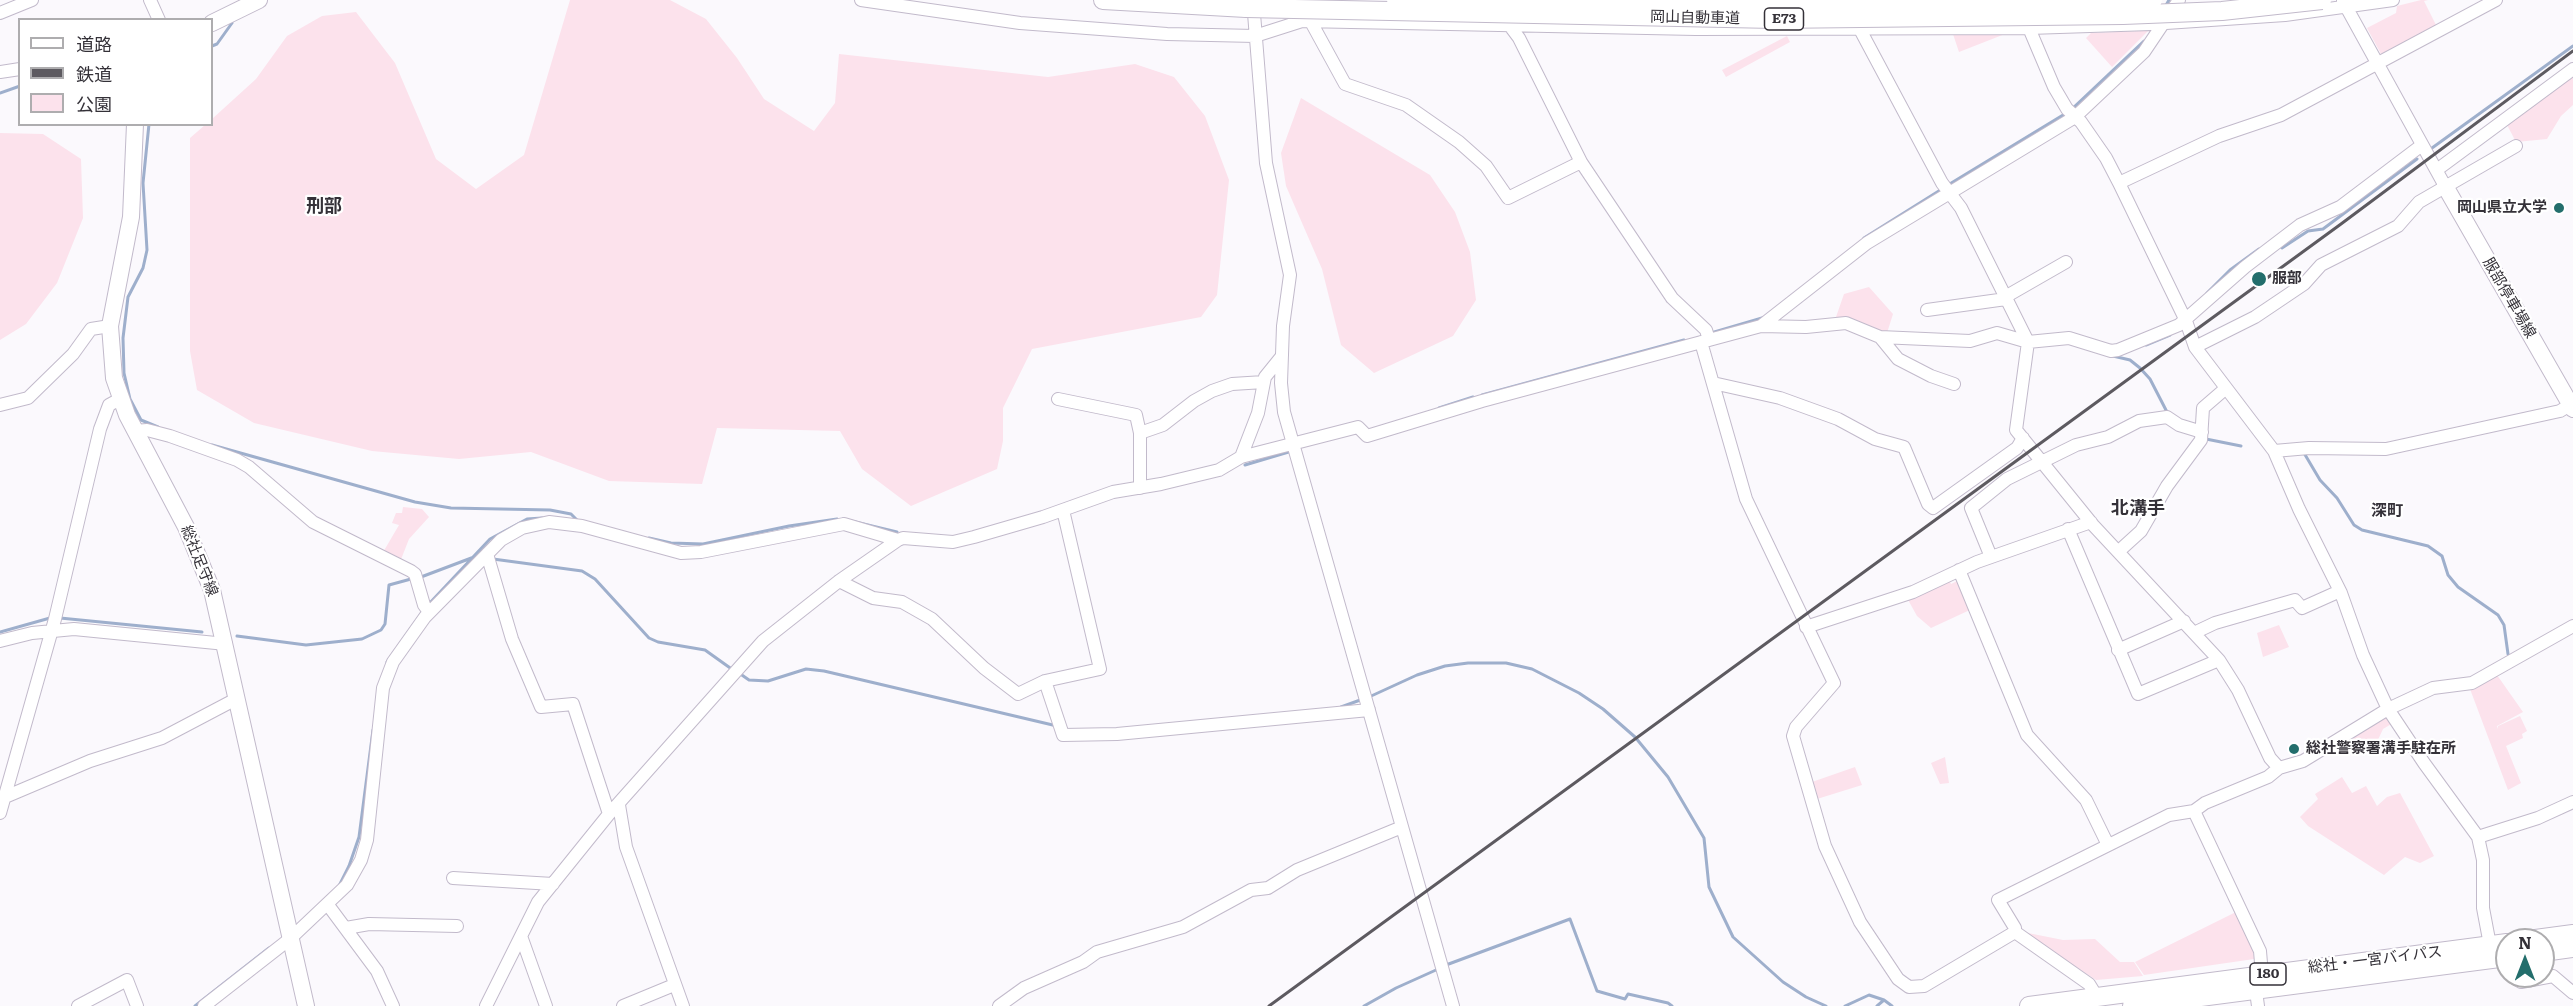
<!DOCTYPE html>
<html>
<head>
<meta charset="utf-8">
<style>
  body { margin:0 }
  #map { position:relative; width:2573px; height:1006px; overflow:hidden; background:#fbf9fd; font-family:Literata,"Noto Sans JP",serif }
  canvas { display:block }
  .legend { position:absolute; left:18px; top:18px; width:195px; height:108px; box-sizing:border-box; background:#fff; border:2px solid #aeadaf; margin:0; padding:8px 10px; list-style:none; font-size:18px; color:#343138 }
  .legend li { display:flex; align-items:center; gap:12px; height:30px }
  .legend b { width:30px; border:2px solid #aeadaf }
  .north { position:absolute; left:2495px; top:928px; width:60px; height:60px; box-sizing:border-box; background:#fff; border:2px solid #aeadaf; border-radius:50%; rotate:0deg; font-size:16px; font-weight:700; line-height:24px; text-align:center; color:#343138 }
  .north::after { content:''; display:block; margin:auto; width:21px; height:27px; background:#236e6c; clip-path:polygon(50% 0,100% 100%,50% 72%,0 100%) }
</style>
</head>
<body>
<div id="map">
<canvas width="2573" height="1006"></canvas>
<ul class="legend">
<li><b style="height:8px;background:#fff"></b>道路</li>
<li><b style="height:8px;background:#5d5a60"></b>鉄道</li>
<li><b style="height:16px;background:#fce2ec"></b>公園</li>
</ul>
<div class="north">N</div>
</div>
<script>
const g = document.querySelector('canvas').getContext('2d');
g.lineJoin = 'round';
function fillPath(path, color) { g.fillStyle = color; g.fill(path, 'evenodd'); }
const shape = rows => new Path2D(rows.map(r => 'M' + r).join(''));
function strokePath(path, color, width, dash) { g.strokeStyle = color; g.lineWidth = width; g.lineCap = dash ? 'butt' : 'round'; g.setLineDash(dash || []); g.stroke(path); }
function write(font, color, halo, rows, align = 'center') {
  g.font = font + ' Literata,"Noto Sans JP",serif'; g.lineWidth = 4.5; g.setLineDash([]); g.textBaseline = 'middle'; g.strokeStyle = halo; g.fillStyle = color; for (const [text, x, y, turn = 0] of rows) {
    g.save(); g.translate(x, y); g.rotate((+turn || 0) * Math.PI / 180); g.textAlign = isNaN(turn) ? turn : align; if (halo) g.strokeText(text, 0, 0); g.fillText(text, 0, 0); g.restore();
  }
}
const green = shape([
  [570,0,670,0,706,19,737,58,764,99,814,131,835,103,839,54,1048,77,1135,64,1174,77,1205,116,1229,180,1217,295,1201,317,1032,349,1003,408,1003,441,997,469,911,506,862,469,840,431,717,428,702,484,609,481,531,452,459,459,372,451,254,423,197,390,190,351,190,138,205,125,212,124,212,119,256,79,287,36,322,16,356,12,395,63,436,159,476,189,524,155],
  [2421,0,2428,0,2424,1,2436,25,2381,54,2367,28,2396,13,2397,6],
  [2141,31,2148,31,2112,67,2086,38,2091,33],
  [1953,34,2005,34,1959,52],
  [1787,36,1790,42,1726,77,1722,70],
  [2573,75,2573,105,2561,116,2547,139,2516,142,2506,123],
  [1301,98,1430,175,1455,212,1470,252,1476,300,1453,336,1374,373,1341,345,1322,269,1286,186,1281,153],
  [0,133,43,134,81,159,83,218,57,283,26,324,0,340],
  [1869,287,1893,314,1887,333,1861,322,1836,317,1844,294],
  [403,507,422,509,429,517,409,539,400,562,382,554,399,525,392,523,396,513,402,513],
  [1949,579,1951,584,1959,580,1972,609,1931,628,1917,616,1907,598],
  [2279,625,2289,647,2263,657,2257,633],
  [2497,675,2523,712,2497,726,2498,729,2498,726,2520,716,2527,731,2522,734,2523,738,2506,746,2521,783,2508,790,2470,689],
  [2386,713,2393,723,2383,729,2377,742,2357,752,2347,738],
  [1945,757,1949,783,1940,784,1931,763],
  [1855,767,1862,785,1817,799,1812,782],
  [2342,777,2352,793,2366,786,2377,806,2387,797,2400,793,2434,856,2420,863,2405,857,2384,875,2308,826,2300,817,2318,799,2315,794],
  [2236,912,2253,949,2254,959,2144,975,2135,962],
  [2023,932,2063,940,2095,939,2120,962,2134,962,2143,976,2096,980]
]);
const stream = shape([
  [2165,7,2169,0],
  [212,46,217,44,232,23],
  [0,93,20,86],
  [2073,108,2144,41],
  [149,124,143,183,147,250,143,268,128,297,123,338,124,373,130,399,141,420,158,427],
  [2432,148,2573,46],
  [1948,185,2068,112],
  [1864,238,1942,189],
  [2282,248,2308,231,2323,229,2417,159],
  [2207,293,2230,270,2259,249],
  [1711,333,1762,318],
  [2146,345,2170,335],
  [2113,356,2130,360,2140,368,2150,379,2167,412],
  [1482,395,1684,340],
  [1439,408,1473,397],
  [2206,439,2241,446],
  [212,445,415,502,451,508,550,510,571,514,577,520],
  [2304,453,2320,480,2337,498,2354,525,2362,530,2428,546,2442,556,2448,575,2458,587,2498,615,2504,625,2508,654],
  [1245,465,1292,451],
  [843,519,897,532],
  [649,538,671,543,703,544,789,526,837,519],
  [493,559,582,571,595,579,649,638,658,642,705,650,733,670],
  [421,577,474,557],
  [427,606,490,539,527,519,542,518],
  [60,618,202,632],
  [0,632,50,618],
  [237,636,306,645,362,639,381,630,385,624,389,585,411,579],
  [387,662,423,611],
  [739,673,749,680,768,681,806,669,824,671,1057,726],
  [1369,697,1417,675,1445,666,1468,663,1506,663,1532,669,1579,693,1603,709,1635,737,1668,777,1704,838,1709,887,1733,937,1783,982,1806,997,1826,1006],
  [1341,707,1363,699],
  [339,886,349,866,359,837,373,730],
  [1446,965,1570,919,1597,991,1625,999,1628,994,1668,1003,1672,1006],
  [195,1006,269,948],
  [1364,1006,1396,988,1436,970],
  [1845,1006,1869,995,1884,1000,1892,1006],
  [1877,1006,1884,1000]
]);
const minor = shape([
  [150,0,159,20],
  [861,0,1020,23,1167,34,1255,36,1302,21,1696,29,2029,28,2151,24,2285,15,2393,0],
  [1299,0,1345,84,1406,105,1459,142,1486,166,1508,198,1581,162],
  [1253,1,1266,163,1290,275,1283,326,1281,383,1284,412,1453,1006],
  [2343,1,2445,186],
  [0,13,32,0],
  [2026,21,2054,87,2067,109,2081,122,2106,158,2119,183,2186,321,2195,347,2274,451,2299,509,2341,593,2363,655,2388,709,2424,763,2478,837,2483,860,2483,908,2490,945,2503,957,2507,967],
  [1507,22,1519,38,1581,162,1672,298,1706,330,1709,340],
  [1856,22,1942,183,1961,208,2028,342,2016,430,2093,525,2219,660,2238,690,2270,758,2279,768],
  [0,72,20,69],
  [2438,169,2573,69],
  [2119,183,2219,136,2281,115,2496,0],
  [2005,297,2066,262],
  [1927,310,2006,299],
  [1761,326,1806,327,1846,323,1880,337,1898,359,1931,376,1954,384],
  [1880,337,1970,341,1997,333,2028,342,2069,338,2111,351,2118,350,2179,325,2245,267,2300,225,2340,207,2422,145],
  [1701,342,1746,499,1834,683,1796,727,1793,736,1825,846,1860,922,1898,979,1909,987,1924,986,2015,932],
  [2195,347,2255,317,2304,284,2321,265,2398,226,2419,202,2516,146],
  [1713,383,1780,398,1838,419,1875,439,1904,447,1928,504,1933,508,2017,448,2023,438],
  [1058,399,1136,415,1140,433,1163,425,1194,401,1212,391,1232,384,1264,382],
  [0,405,28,398,73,354,91,329,110,326],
  [135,431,147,430,170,436,237,460,249,467,313,522,411,571,415,574,424,605,429,612],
  [2274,451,2309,448,2386,449,2560,411,2570,405],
  [1241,457,1258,413,1265,377,1282,356],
  [1140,488,1140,433],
  [2068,529,2138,694,2219,660],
  [2119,551,2141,531,2167,486,2201,440,2203,408,2225,389],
  [487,554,512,639,541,707,573,704,609,814],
  [1991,557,1971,508,2007,479,2076,445,2108,437,2139,421,2167,417,2179,425,2202,432],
  [1959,570,2027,735,2086,800,2108,845],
  [839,581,873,598,902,602,932,619,984,668,1018,694,1045,681,1100,669,1063,510],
  [1806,627,1913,592,1977,562,2091,522],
  [2196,632,2215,623,2295,600,2302,608,2340,591],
  [0,641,32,633,74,629,226,644],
  [2118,650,2184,621],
  [1045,681,1063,735,1117,734,1369,710],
  [5,797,90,761,162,738,238,698],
  [619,805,626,847,683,1006],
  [2194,811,2260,951,2262,975,2256,991,2258,1006],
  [0,813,55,619,100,429,109,405,120,399],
  [2478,837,2538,818,2573,802],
  [453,878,553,884],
  [328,905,377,971,393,1006],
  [346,928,369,924,457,926],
  [521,936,546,1006],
  [2511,976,2521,982,2553,976,2573,993],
  [2097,997,2089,984,2015,932,2015,928,1998,900,2169,815,2194,811,2205,803,2268,777,2279,768,2303,761,2388,709,2433,688,2472,683,2573,626],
  [78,1006,127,980,137,1006],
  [204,1006,291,938,347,885,361,860,367,840,383,688,393,662,425,617,501,540,522,528,549,522,582,526,681,553,701,552,844,524,898,540],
  [486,1006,538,902,609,814,763,641,839,581,898,540,903,538,953,542,974,537,1043,517,1113,492,1161,484,1219,470,1241,457,1358,427,1367,436,1482,401,1761,326,1867,243,2075,117,2144,52,2179,0],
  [623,1006,674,985],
  [999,1006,1024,988,1083,962,1097,952,1183,927,1251,890,1268,888,1297,870,1402,827]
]);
const major = shape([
  [212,23,259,0],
  [135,124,131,217,110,326,114,378,127,415,186,527,212,590,306,1006],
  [2445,186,2573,409]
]);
const highway = shape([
  [1103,0,1246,8],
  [2528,940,2573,934],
  [2543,952,2573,948],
  [2029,1006,2507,943],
  [2132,1006,2507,957]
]);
const rail = shape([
  [1269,1006,2341,224,2573,51]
]);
const highwayBridge = shape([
  [1396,0,1778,6,2153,0],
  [1246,8,1774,19,2123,15,2222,11,2322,0]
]);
const markers = [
  [2559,208,6,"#236e6c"],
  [2259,279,8,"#236e6c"],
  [2294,749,6,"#236e6c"]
];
const shields = [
  [1784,19,39],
  [2268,974,36]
];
const shieldNames = [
  ["E73",1784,19],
  ["180",2268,974]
];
const streetNames = [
  ["岡山自動車道",1695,18,1],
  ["服部停車場線",2509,298,60],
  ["総社足守線",199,561,68],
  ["総社・一宮バイパス",2375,960,-7]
];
const poiNames = [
  ["岡山県立大学",2547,208,"right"],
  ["服部",2272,279],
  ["総社警察署溝手駐在所",2306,749]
];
const neighbourhoodNames = [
  ["深町",2387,511]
];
const quarterNames = [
  ["刑部",324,207],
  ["北溝手",2138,509]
];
fillPath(green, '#fce2ec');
strokePath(stream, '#9eafcc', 3);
strokePath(minor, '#c2bacb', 14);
strokePath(major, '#c2bacb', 18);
strokePath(highway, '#c2bacb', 20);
strokePath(minor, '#fff', 12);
strokePath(major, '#fff', 16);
strokePath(highway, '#fff', 18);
strokePath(rail, '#5d5a60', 3);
strokePath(highwayBridge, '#c2bacb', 20, []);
strokePath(highwayBridge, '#fff', 18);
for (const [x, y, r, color] of markers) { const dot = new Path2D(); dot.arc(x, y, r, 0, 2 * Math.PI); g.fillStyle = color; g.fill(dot); strokePath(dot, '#fff', 2); }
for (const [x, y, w] of shields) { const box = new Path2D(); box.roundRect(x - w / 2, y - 11, w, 22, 4.5); g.fillStyle = '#fff'; g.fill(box); strokePath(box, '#343138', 1.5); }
write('bold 14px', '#343138', null, shieldNames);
write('15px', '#343138', '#fff', streetNames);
write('bold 15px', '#343138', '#fff', poiNames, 'left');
write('bold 16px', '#343138', '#fff', neighbourhoodNames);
write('bold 18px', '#343138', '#fff', quarterNames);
</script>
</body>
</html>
